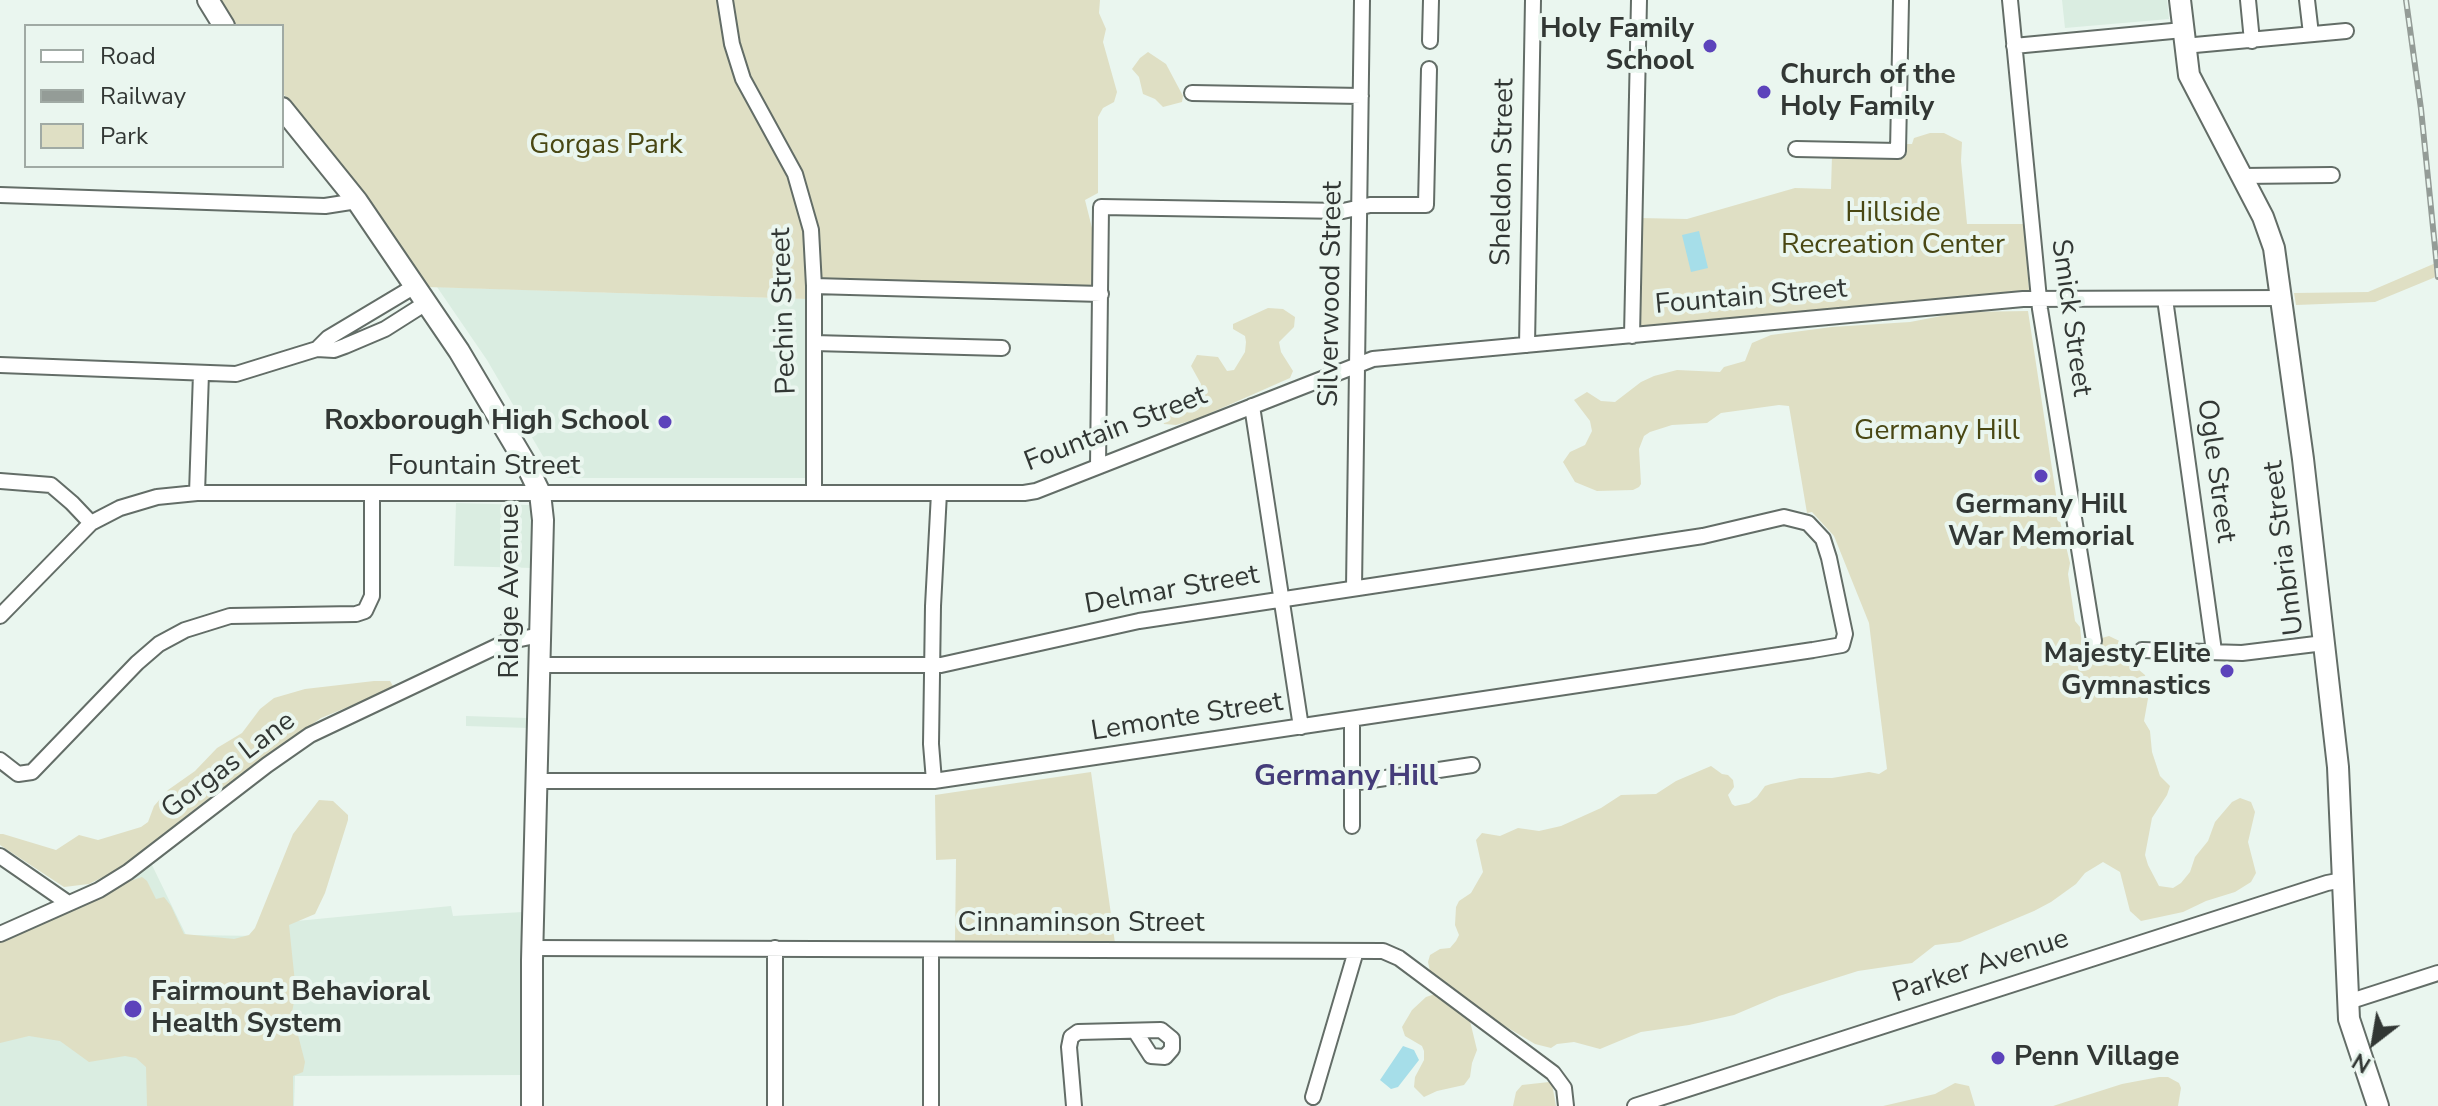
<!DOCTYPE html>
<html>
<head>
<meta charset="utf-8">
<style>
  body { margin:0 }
  #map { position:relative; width:2438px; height:1106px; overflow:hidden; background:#eaf6ef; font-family:"Nunito Sans",sans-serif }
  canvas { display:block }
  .legend { position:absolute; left:24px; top:24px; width:260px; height:144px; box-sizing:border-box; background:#eaf6ef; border:2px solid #a0aaa4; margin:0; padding:10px 14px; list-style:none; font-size:24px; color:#323734 }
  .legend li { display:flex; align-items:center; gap:16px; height:40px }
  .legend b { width:40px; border:2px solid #a0aaa4 }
  .north { position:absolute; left:2334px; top:1002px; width:80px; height:80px; -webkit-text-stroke:6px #eaf6ef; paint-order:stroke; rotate:211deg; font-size:22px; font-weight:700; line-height:32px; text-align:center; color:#323734 }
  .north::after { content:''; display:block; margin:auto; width:28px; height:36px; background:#323734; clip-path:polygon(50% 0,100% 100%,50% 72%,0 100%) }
</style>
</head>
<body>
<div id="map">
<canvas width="2438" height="1106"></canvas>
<ul class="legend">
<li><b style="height:10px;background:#fff"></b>Road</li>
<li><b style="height:10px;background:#949c97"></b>Railway</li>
<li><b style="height:22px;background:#dfdfc4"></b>Park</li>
</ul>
<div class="north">N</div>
</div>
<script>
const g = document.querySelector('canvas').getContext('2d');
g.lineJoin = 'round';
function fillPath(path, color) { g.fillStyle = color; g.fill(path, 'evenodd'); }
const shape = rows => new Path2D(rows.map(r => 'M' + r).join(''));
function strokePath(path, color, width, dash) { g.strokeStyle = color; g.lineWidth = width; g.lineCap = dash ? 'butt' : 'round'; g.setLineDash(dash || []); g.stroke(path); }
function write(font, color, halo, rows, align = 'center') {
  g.font = font + ' "Nunito Sans",sans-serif'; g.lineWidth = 8; g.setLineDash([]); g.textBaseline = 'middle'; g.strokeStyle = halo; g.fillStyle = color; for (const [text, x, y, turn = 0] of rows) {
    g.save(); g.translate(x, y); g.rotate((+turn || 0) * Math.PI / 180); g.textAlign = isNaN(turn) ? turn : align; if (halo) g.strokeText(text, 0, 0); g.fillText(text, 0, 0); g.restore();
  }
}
const built = shape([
  [2062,0,2167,0,2169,19,2065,28],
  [437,287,807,299,805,478,566,478,551,470,487,360],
  [456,503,529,505,533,522,532,568,454,566],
  [466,716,528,718,528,728,466,726],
  [151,863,186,935,261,936,266,924,451,906,453,916,523,912,522,1075,295,1076,294,1106,0,1106,0,940]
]);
const green = shape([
  [219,0,720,0,741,88,791,183,805,240,807,299,427,287,365,198,282,92,282,26,235,26],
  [732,0,1100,0,1099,13,1106,29,1103,42,1117,92,1114,102,1103,108,1098,117,1098,193,1085,200,1095,240,1093,285,1088,287,822,278,819,236,807,187,798,164,747,69,737,32],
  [1148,52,1166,64,1183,96,1182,102,1163,107,1155,99,1143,94,1139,77,1132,69,1140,58],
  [1930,133,1944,133,1962,142,1961,161,1967,224,2024,224,2029,290,1641,327,1638,325,1639,218,1687,219,1795,188,1831,189,1832,156,1902,156,1905,144,1912,144,1914,138],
  [2438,262,2438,276,2375,302,2296,305,2294,293,2368,292],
  [1268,308,1283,309,1295,317,1294,327,1279,342,1281,352,1293,371,1290,378,1197,419,1176,425,1164,424,1161,417,1165,406,1183,407,1199,395,1201,384,1191,366,1197,355,1218,357,1227,371,1234,370,1245,352,1246,342,1245,336,1233,329,1233,324],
  [2028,311,2060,521,2070,563,2068,574,2075,621,2080,627,2082,645,2086,651,2093,651,2102,638,2109,636,2134,648,2134,652,2126,656,2126,659,2145,675,2149,693,2144,721,2150,731,2152,752,2160,776,2170,786,2167,795,2152,818,2145,855,2148,865,2159,886,2173,888,2181,883,2190,872,2195,857,2208,841,2215,822,2232,802,2240,798,2251,802,2255,812,2248,842,2256,873,2251,882,2235,892,2206,901,2183,912,2141,921,2130,911,2120,872,2103,862,2085,873,2076,884,2051,902,2034,911,1960,942,1935,945,1912,963,1858,971,1779,996,1734,1015,1689,1025,1641,1032,1600,1049,1574,1042,1557,1044,1551,1048,1535,1044,1488,1016,1430,971,1428,962,1430,955,1440,949,1450,948,1456,941,1459,935,1455,925,1456,907,1459,901,1471,893,1483,872,1476,840,1482,833,1500,836,1518,828,1539,831,1561,826,1601,808,1621,795,1656,794,1676,781,1711,766,1722,774,1728,775,1733,780,1734,787,1728,795,1732,804,1735,806,1749,803,1757,797,1765,786,1771,784,1800,778,1832,778,1869,772,1879,774,1887,769,1869,623,1834,536,1812,512,1807,513,1789,406,1779,405,1721,413,1707,423,1672,425,1650,432,1644,436,1639,449,1641,484,1639,487,1633,490,1597,491,1575,482,1563,462,1570,452,1585,445,1592,431,1590,421,1574,400,1587,392,1601,401,1615,402,1641,382,1654,376,1677,370,1720,372,1724,367,1745,361,1752,343,1771,335,1832,327,1910,322,1962,312],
  [374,681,390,681,393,686,380,694,321,718,217,792,117,870,89,884,64,887,0,845,0,834,3,834,56,850,79,835,98,840,141,827,148,822,154,806,168,790,195,771,217,748,242,733,260,709,274,698,305,689],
  [1091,772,1115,943,955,942,956,859,936,860,935,795],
  [319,800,333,801,348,815,348,820,325,893,315,914,289,925,296,992,292,1012,305,1062,303,1072,293,1076,293,1106,147,1106,146,1067,136,1058,125,1056,89,1062,60,1041,29,1036,0,1043,0,941,35,928,127,882,142,877,147,881,156,899,164,897,171,906,184,934,234,939,249,935,255,928,293,834],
  [1435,994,1470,1021,1477,1050,1472,1063,1470,1077,1464,1085,1437,1091,1424,1097,1414,1087,1415,1077,1424,1060,1424,1051,1422,1046,1405,1036,1402,1027,1412,1010,1426,997],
  [2159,1077,2168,1077,2179,1083,2181,1088,2178,1106,2053,1106,2122,1084],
  [1549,1082,1552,1084,1556,1106,1513,1106,1516,1092,1522,1085],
  [1955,1083,1969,1086,1975,1106,1883,1106,1935,1094]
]);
const water = shape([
  [1699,231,1708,268,1691,272,1682,235],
  [1403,1046,1414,1050,1419,1060,1398,1087,1391,1089,1380,1080]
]);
const street = shape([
  [725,0,732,44,743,79,795,174,811,230,814,286,814,493],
  [2010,0,2040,309,2094,641],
  [2248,0,2252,41],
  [2307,0,2311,34],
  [1430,41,1431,0],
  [2014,46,2183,30],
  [2184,46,2346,31],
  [1192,93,1361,96],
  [1796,149,1898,151,1901,0],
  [2242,176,2332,175],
  [0,195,325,206,357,201],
  [814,286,1101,294],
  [2165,299,2214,651],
  [1632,336,1639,0],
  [814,343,1002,348],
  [1527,345,1533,0],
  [317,349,328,338,415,286],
  [0,365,236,374,317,349,334,350,345,346,385,329,426,303],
  [1252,406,1301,727],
  [1098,466,1101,207,1343,211,1370,205,1426,205,1429,69],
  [0,481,51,485,72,503,91,523],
  [197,493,201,373],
  [1354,588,1362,0],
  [0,616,91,523,120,508,157,497,197,493,1024,493,1036,491,1373,359,2023,299,2282,298],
  [2142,650,2242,653,2324,643],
  [0,760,18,774,32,772,137,663,159,644,185,630,230,616,356,614,365,611,372,596,372,494],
  [536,781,934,781,1813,650,1842,645,1845,634,1829,558,1823,539,1808,523,1784,517,1703,536,1139,621,941,665,539,665],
  [934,781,931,744,933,606,939,493],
  [1352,783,1472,765],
  [1352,826,1352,719],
  [0,856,68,903],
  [0,934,99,890,128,872,267,765,310,735,506,642,540,635],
  [532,948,1383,951,1399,958,1553,1073,1564,1088,1566,1106],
  [775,948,775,1106],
  [2348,1002,2438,973],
  [1313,1097,1356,951],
  [931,1106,931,950],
  [1074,1106,1069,1047,1071,1037,1078,1032,1161,1030,1172,1039,1172,1049,1165,1057,1151,1056,1135,1031],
  [1635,1106,2327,883,2343,880]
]);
const secondary = shape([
  [208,0,224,26],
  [2180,0,2189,75,2263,217,2274,248,2303,459,2338,767,2349,1019,2378,1106],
  [282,108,357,201,459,351,526,464,540,493,543,520,532,960,532,1106]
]);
const rail = shape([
  [2406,0,2421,109,2438,277]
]);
const markers = [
  [1710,46,8,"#5c43bb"],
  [1764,92,8,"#5c43bb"],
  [665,422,8,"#5c43bb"],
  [2041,476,8,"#5c43bb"],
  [2227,671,8,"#5c43bb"],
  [133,1009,10,"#5c43bb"],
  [1998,1058,8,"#5c43bb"]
];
const poiNames = [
  ["Holy Family",1694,30],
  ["School",1694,62],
  ["Church of the",1780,76,"left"],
  ["Holy Family",1780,108,"left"],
  ["Roxborough High School",649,422],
  ["Germany Hill",2041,506,"center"],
  ["War Memorial",2041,538,"center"],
  ["Majesty Elite",2211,655],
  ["Gymnastics",2211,687],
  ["Fairmount Behavioral",151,993,"left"],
  ["Health System",151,1025,"left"],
  ["Penn Village",2014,1058,"left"]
];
const parkNames = [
  ["Gorgas Park",606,146],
  ["Hillside",1893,214],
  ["Recreation Center",1893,246],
  ["Germany Hill",1937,432]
];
const streetNames = [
  ["Sheldon Street",1504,172,-89],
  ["Silverwood Street",1332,294,-89],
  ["Fountain Street",1751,298,-5],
  ["Pechin Street",785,311,-92],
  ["Smick Street",2070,318,82],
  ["Fountain Street",1116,430,-21],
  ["Fountain Street",484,467],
  ["Ogle Street",2215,471,82],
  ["Umbria Street",2285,548,-97],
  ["Ridge Avenue",511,591,-90],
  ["Delmar Street",1172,591,-10],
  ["Lemonte Street",1187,718,-9],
  ["Gorgas Lane",229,766,-37],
  ["Cinnaminson Street",1081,924],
  ["Parker Avenue",1981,967,-18]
];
const neighbourhoodNames = [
  ["Germany Hill",1346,778]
];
fillPath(built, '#daede1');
fillPath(green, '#dfdfc4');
fillPath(water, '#a6dee9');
strokePath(street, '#636d67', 18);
strokePath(secondary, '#636d67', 24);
strokePath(street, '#fff', 14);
strokePath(secondary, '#fff', 20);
strokePath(rail, '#949c97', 6);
strokePath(rail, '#eaf6ef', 3, [9]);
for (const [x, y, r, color] of markers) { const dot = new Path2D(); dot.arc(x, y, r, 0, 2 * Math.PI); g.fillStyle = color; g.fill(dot); strokePath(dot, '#eaf6ef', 3); }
write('bold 28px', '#323734', '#eaf6ef', poiNames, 'right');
write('28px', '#494713', '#eaf6ef', parkNames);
write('28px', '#323734', '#eaf6ef', streetNames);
write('bold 30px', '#443c79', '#eaf6ef', neighbourhoodNames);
</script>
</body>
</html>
